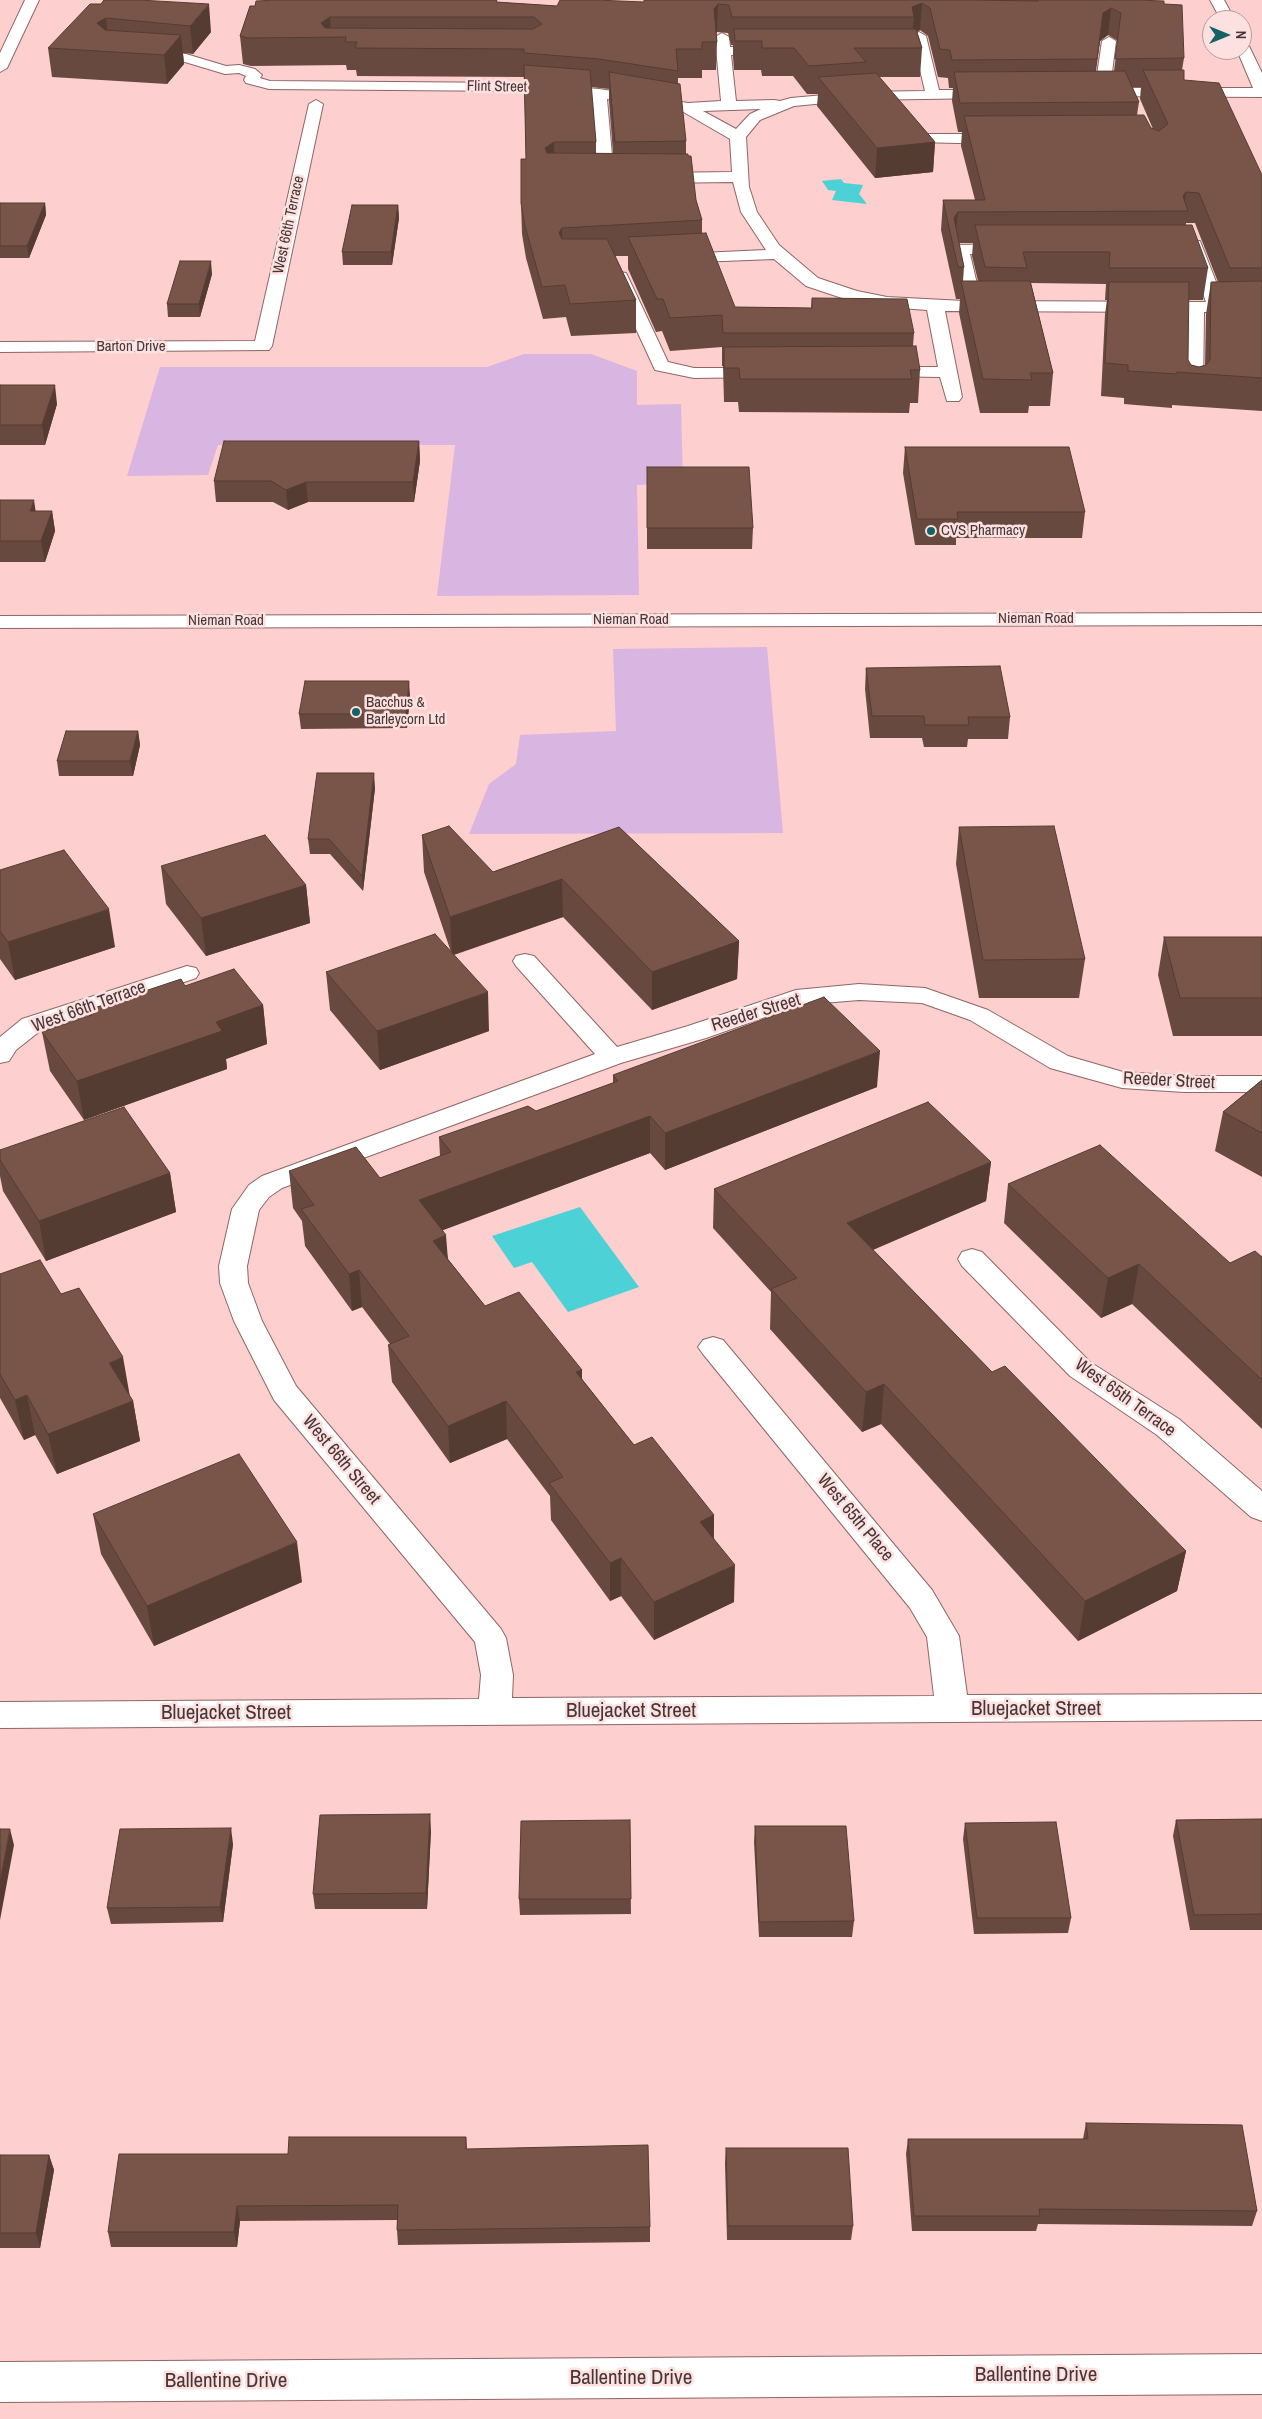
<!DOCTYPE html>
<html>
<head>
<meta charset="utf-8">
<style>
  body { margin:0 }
  #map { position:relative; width:1262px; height:2419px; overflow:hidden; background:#fdcfce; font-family:"Archivo Narrow",sans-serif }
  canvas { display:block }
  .north { position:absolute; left:1202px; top:10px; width:50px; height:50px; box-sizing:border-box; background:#fde1e1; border:1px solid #b59d9c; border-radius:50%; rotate:90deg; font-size:14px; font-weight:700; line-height:20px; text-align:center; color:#483635 }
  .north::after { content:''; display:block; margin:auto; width:18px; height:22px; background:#136367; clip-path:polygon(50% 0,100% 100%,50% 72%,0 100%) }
</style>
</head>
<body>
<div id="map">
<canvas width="1262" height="2419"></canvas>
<div class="north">N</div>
</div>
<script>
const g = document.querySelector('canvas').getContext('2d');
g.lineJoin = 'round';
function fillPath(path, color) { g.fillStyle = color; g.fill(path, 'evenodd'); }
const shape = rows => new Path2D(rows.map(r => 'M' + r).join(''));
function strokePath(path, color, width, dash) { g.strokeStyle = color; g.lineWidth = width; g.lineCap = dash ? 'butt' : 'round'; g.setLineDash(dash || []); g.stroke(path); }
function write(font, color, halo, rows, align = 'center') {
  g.font = font + ' "Archivo Narrow",sans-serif'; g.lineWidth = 5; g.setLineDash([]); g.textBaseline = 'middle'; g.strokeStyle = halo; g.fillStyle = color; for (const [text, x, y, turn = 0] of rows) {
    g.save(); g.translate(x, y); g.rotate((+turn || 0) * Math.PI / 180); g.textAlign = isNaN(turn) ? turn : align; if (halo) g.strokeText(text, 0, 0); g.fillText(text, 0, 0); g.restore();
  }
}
const green = shape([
  [524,354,591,354,637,371,637,405,681,404,683,483,637,485,639,595,437,596,455,445,218,445,208,475,127,476,160,367,487,367],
  [767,647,783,833,469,834,489,784,516,764,520,735,616,731,613,649]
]);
const water = shape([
  [841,179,844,183,863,185,859,194,867,204,832,200,836,191,828,190,822,181],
  [580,1207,639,1287,568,1312,532,1262,514,1268,492,1236]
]);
const street = shape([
  [1210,0,1224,0,1235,20,1221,20,1210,0],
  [919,32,926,36,939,90,989,90,996,94,989,98,857,100,794,106,760,120,746,137,749,187,757,212,779,245,818,278,857,291,887,297,964,301,953,249,955,245,1010,244,1016,245,1018,249,1016,253,970,254,981,301,1206,302,1186,245,1188,241,1200,241,1224,302,1262,302,1262,312,1204,312,1203,393,1200,397,1194,398,1188,397,1185,393,1186,312,945,311,962,397,959,401,947,401,940,377,876,376,873,372,876,368,882,367,938,367,927,310,887,307,848,300,806,286,774,259,672,263,670,259,672,255,678,254,766,250,741,212,733,182,655,183,647,178,655,173,732,172,730,139,680,110,607,99,614,178,606,183,598,178,592,97,516,91,269,89,246,83,244,80,246,76,239,73,225,74,185,62,146,58,139,54,146,50,186,54,226,66,239,65,255,69,262,75,260,78,270,81,516,83,599,89,688,103,721,101,715,37,722,33,729,37,730,47,771,47,778,51,771,55,731,55,736,101,774,100,780,101,791,98,857,92,925,91,912,36,919,32],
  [761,109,750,114,736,129,703,111,761,109],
  [1109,37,1116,41,1110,88,1253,88,1237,50,1242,50,1242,42,1249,46,1262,73,1262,97,1092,96,1090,93,1095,89,1102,41,1109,37],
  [316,100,323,104,272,346,269,350,0,352,0,342,255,341,309,104,316,100],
  [922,134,998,134,1006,139,998,144,917,142,914,139,922,134],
  [620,272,626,273,628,277,668,362,694,368,759,368,765,369,768,373,765,377,694,378,655,370,612,277,614,273,620,272],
  [525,954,534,956,617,1047,688,1026,796,990,859,984,925,988,988,1010,1068,1056,1123,1072,1184,1076,1262,1076,1262,1092,1184,1092,1122,1088,1050,1068,970,1020,922,1003,859,1000,799,1005,706,1038,621,1063,282,1188,269,1197,259,1210,247,1266,248,1283,262,1321,296,1386,501,1629,506,1638,513,1675,512,1698,934,1696,927,1637,910,1608,703,1354,698,1347,703,1340,713,1337,723,1340,932,1590,959,1636,967,1695,1262,1694,1262,1720,0,1728,0,1702,479,1699,481,1675,475,1642,274,1400,234,1321,220,1283,219,1266,232,1209,249,1185,262,1176,595,1054,516,966,513,961,516,956,525,954],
  [187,966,196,968,199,973,196,978,40,1031,16,1050,9,1061,0,1063,0,1037,22,1019,187,966],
  [972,1249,982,1252,1090,1362,1179,1419,1262,1491,1262,1521,1251,1517,1157,1435,1070,1376,962,1266,958,1259,962,1252,972,1249],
  [1262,2354,1262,2394,0,2402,0,2362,1262,2354]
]);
const secondary = shape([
  [25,0,39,0,7,68,0,72,0,53,25,0],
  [1262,613,1262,625,0,628,0,616,1262,613]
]);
const wall = shape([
  [104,0,211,32,193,54,183,53,184,64,167,84,52,77,48,48,101,4],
  [973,0,1135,0,1164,4,1184,58,1182,70,1184,80,1262,175,1262,411,1172,405,1172,408,1124,404,1124,398,1101,396,1105,314,1107,300,1105,300,1106,284,1031,283,1053,373,1050,406,1029,406,1028,413,980,413,959,313,960,299,956,299,941,230,943,200,975,200,961,146,962,132,958,132,952,101,953,88,949,88,948,78,938,77,928,36,920,30,917,32,922,48,920,77,879,77,935,142,933,172,875,178,817,106,818,94,807,94,793,76,762,76,761,70,734,70,733,57,733,45,731,45,728,33,717,32,716,33,717,42,716,70,702,70,702,78,678,78,678,83,686,141,686,154,696,200,702,220,702,233,735,307,811,308,812,298,914,333,913,346,920,370,918,403,910,403,909,413,739,412,738,402,724,402,723,366,722,366,722,347,670,351,662,331,656,332,628,269,628,256,615,256,636,300,636,333,571,336,566,317,543,319,526,258,522,234,521,203,526,159,524,77,357,76,356,70,347,70,346,65,251,66,243,64,240,36,250,6,497,2,557,6,644,2],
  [1108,35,1118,41,1114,71,1096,71,1100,41],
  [591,87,609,89,609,101,613,153,596,153,596,142],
  [1132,87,1141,87,1140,99,1153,129,1151,128,1137,115,1139,102],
  [1186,223,1195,223,1218,282,1211,282,1206,314,1205,365,1199,367,1191,365,1188,360,1188,300,1203,300,1208,268,1186,225],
  [959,243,973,243,972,256,978,281,963,281,964,267],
  [0,203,45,203,46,215,29,258,0,258],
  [398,205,399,218,392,265,343,265,342,252],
  [212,274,200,317,168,317,167,304],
  [0,385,57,404,45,445,0,445],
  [419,441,420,461,414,502,308,502,288,510,273,502,216,502,214,481],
  [905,447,1085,512,1082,538,956,538,956,545,915,545,903,473],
  [647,467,753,528,752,549,647,549],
  [0,500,35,511,52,511,55,531,45,562,0,562],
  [866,668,1010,717,1008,739,968,739,967,747,924,747,922,738,870,738,865,689],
  [410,696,407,728,301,729,299,714],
  [138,731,140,745,133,776,59,776,57,761],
  [375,788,363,891,330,854,310,854,308,839],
  [619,827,739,941,737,979,652,1010,563,917,454,955,489,1031,380,1070,330,1010,326,972,451,952,424,872,422,835,493,872],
  [959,827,1085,959,1079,998,979,998,956,864],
  [161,866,306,885,310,923,206,956,166,904],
  [0,870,115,947,15,980,0,959],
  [1164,937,1262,937,1262,1036,1173,1036,1158,975],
  [185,986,263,1005,267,1044,226,1059,227,1069,84,1120,50,1071,42,1032,89,1017,88,1010],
  [613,1075,877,1087,665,1170,650,1153,442,1230,448,1259,485,1306,582,1370,582,1379,634,1445,714,1515,714,1538,734,1602,654,1640,621,1596,610,1601,551,1520,550,1496,507,1439,450,1463,392,1382,388,1345,390,1344,362,1307,352,1311,305,1246,302,1221,293,1208,289,1171,380,1178,440,1156,439,1137,536,1111,613,1083],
  [1262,1080,1262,1177,1215,1151,1223,1112],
  [0,1150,170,1173,176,1212,46,1261,3,1191,0,1176],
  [991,1162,986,1201,873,1250,992,1372,1186,1551,1177,1591,1078,1641,881,1424,862,1432,770,1329,771,1292,713,1228,714,1189],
  [1008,1184,1230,1263,1262,1257,1262,1429,1132,1304,1101,1318,1004,1223],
  [0,1274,61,1294,133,1401,140,1441,57,1474,35,1435,24,1440,0,1398],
  [93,1514,302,1582,154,1646,101,1554],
  [1262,1819,1262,1930,1190,1930,1173,1836,1176,1820],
  [630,1820,631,1914,520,1915,519,1899],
  [965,1823,1071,1918,1068,1933,974,1934,963,1839],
  [755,1826,854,1921,852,1937,759,1937,754,1842],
  [431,1830,427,1909,315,1909,313,1894],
  [233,1844,223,1922,111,1924,107,1908],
  [1086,2123,1257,2211,1252,2226,1038,2224,1036,2231,912,2231,906,2154,908,2139,1083,2139],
  [466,2137,467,2149,650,2227,650,2242,398,2245,397,2230,397,2220,240,2221,237,2247,111,2247,108,2232,288,2154],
  [726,2148,853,2226,851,2240,727,2240,725,2163],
  [0,2155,49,2155,54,2170,40,2248,0,2248]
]);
const shadedWall = shape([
  [922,3,920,30,912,34,914,17,912,7],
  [209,4,211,32,193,54,190,26],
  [718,4,717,32,713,37,714,9],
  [1111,8,1108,35,1100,41,1093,87,1103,13],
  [330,17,331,37,321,23],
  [106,18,109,46,97,23],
  [181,35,184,64,167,84,164,55],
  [554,142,555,172,545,148],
  [935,142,933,172,875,178,877,148],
  [1186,192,1184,211,1183,196],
  [45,203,46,215,29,258,27,246],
  [398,205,399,218,392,265,391,252],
  [958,212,955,243,954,218],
  [562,228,563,259,559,233],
  [211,261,212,274,200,317,199,304],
  [55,385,57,404,45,445,42,425],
  [419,441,420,461,414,502,413,482],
  [306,482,308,502,288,510,286,490],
  [34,500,37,520,30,511],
  [52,511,55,531,45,562,41,541],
  [409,681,410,696,407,728,406,714],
  [138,731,140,745,133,776,130,761],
  [374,773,375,788,363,891,362,876],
  [562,879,563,917,452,955,450,917],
  [306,885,310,923,206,956,201,918],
  [109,909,115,947,15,980,8,942],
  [739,941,737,979,652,1010,652,972],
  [488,992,489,1031,380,1070,377,1031],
  [263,1005,267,1044,226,1059,227,1069,84,1120,77,1081,216,1022],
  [880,1051,877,1087,665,1170,665,1133],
  [650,1116,650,1153,422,1238,419,1200],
  [991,1162,986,1201,844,1262,847,1223],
  [170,1173,176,1212,46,1261,39,1221],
  [446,1235,449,1273,433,1241],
  [1139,1264,1132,1304,1101,1318,1108,1278],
  [359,1270,362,1307,352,1311,349,1274],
  [123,1357,130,1397,109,1363],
  [582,1370,582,1407,576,1372],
  [884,1384,881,1424,862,1432,866,1392],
  [27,1395,35,1435,24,1440,15,1400],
  [133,1401,140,1441,57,1474,48,1434],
  [506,1401,507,1439,450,1463,448,1426],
  [714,1515,713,1553,700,1522],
  [297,1542,302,1582,154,1646,147,1606],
  [1186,1551,1177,1591,1078,1641,1085,1601],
  [621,1558,621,1596,610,1601,610,1563],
  [735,1565,734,1602,654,1640,654,1602],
  [430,1814,431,1830,427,1909,426,1893],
  [231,1828,233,1844,223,1922,220,1907],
  [10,1829,14,1845,0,1920,0,1882],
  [49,2155,54,2170,40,2248,36,2233],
  [237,2206,240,2221,237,2247,234,2232]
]);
const building = shape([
  [104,0,139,0,209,4,190,26,106,18,97,23,105,30,181,35,164,55,48,48,90,4,101,4,104,0],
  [277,0,497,0,496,2,557,6,560,0,595,0,644,2,644,0,973,0,1038,1,1038,0,1135,0,1164,1,1164,4,1182,5,1184,58,1115,59,1121,13,1111,8,1103,13,1097,59,952,60,950,50,940,49,930,8,922,3,912,7,914,17,732,17,729,5,718,4,714,9,717,42,702,42,702,49,676,49,678,71,599,59,524,53,524,49,355,48,357,42,345,42,346,37,248,38,240,36,250,6,255,6,256,1,277,0],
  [330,17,534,17,542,24,533,29,325,28,321,23,330,17],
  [734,29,916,29,922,48,854,48,866,62,809,66,794,48,762,48,762,41,735,41,734,29],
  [524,65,590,70,596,142,554,142,545,148,547,153,688,154,688,156,691,156,696,200,702,220,562,228,559,233,562,239,607,239,636,300,570,304,565,285,542,287,525,226,521,203,521,159,526,159,524,65],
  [1143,70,1184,70,1184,80,1219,83,1262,175,1262,268,1230,268,1199,193,1186,192,1183,196,1188,211,958,212,954,218,964,267,958,267,943,200,985,200,964,116,1144,115,1151,128,1159,131,1168,124,1143,70],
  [1125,71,1139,102,960,103,954,72,1125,71],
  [609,72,680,84,686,141,615,142,609,72],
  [876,73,935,142,877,148,818,77,876,73],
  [0,203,45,203,27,246,0,246,0,203],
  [352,205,398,205,391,252,342,252,352,205],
  [975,225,1192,225,1208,268,1109,268,1110,252,1023,252,1027,268,985,267,975,225],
  [706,233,735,307,812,308,812,298,907,299,914,333,723,333,722,315,670,318,663,299,657,299,628,237,706,233],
  [180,261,211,261,199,304,167,304,180,261],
  [961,281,1030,281,1053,373,1030,373,1032,380,983,379,961,281],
  [1262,281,1262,378,1177,372,1177,374,1128,371,1128,365,1105,363,1109,282,1189,282,1188,360,1191,365,1199,367,1206,365,1210,360,1211,282,1262,281],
  [916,346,920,370,910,370,912,379,740,379,739,368,724,368,724,347,916,346],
  [0,385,55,385,42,425,0,425,0,385],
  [224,441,419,441,413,482,306,482,286,490,271,481,214,481,224,441],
  [905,447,1069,447,1085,512,957,512,958,519,917,519,905,447],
  [647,467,749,467,753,528,647,528,647,467],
  [0,500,34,500,30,511,52,511,41,541,0,541,0,500],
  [1000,666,1010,717,968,717,969,725,925,725,924,716,872,716,866,668,1000,666],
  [305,681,409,681,406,714,299,714,305,681],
  [66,731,138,731,130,761,57,761,66,731],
  [317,773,374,773,362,876,329,839,308,839,317,773],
  [449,826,493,872,619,827,739,941,652,972,562,879,450,917,422,835,449,826],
  [1054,826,1085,959,983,960,959,827,1054,826],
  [265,835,306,885,201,918,161,866,265,835],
  [64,850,109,909,8,942,0,931,0,870,64,850],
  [435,934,488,992,377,1031,326,972,435,934],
  [1164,937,1262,937,1262,998,1180,998,1164,937],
  [234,969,263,1005,216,1022,222,1031,77,1081,42,1032,92,1015,88,1010,181,979,185,986,234,969],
  [824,997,880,1051,665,1133,650,1116,419,1200,446,1235,433,1241,485,1306,519,1292,582,1370,576,1372,634,1445,652,1437,714,1515,700,1522,735,1565,654,1602,621,1558,610,1563,549,1483,563,1477,506,1401,448,1426,388,1345,409,1336,359,1270,349,1274,301,1209,314,1205,289,1171,356,1147,380,1178,451,1152,439,1137,528,1106,536,1111,618,1081,613,1075,824,997],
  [1262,1080,1262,1133,1223,1112,1262,1080],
  [928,1102,991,1162,847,1223,992,1372,1005,1366,1186,1551,1085,1601,884,1384,866,1392,771,1289,797,1278,714,1189,928,1102],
  [124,1107,170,1173,39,1221,0,1160,0,1150,124,1107],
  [1100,1145,1230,1263,1255,1251,1262,1257,1262,1380,1139,1264,1108,1278,1008,1184,1100,1145],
  [40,1260,61,1294,79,1288,123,1357,109,1363,133,1401,48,1434,27,1395,15,1400,0,1374,0,1274,40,1260],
  [239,1454,297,1542,147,1606,93,1514,239,1454],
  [430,1814,426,1893,313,1894,320,1815,430,1814],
  [1262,1819,1262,1914,1194,1915,1176,1820,1262,1819],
  [630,1820,631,1899,519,1899,521,1821,630,1820],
  [1056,1822,1071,1918,977,1918,965,1823,1056,1822],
  [755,1826,846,1826,854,1921,759,1922,755,1826],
  [231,1828,220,1907,107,1908,120,1829,231,1828],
  [0,1829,10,1829,0,1882,0,1829],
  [1086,2123,1242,2125,1257,2211,1039,2209,1040,2216,914,2216,908,2139,1088,2139,1086,2123],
  [289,2137,466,2137,466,2149,648,2145,650,2227,397,2230,398,2205,237,2206,234,2232,108,2232,119,2154,288,2154,289,2137],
  [726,2148,848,2148,853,2226,728,2226,726,2148],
  [0,2155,49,2155,36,2233,0,2233,0,2155]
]);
const markers = [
  [931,531,5,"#136367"],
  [356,712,5,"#136367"]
];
const farStreetnames = [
  ["Flint Street",497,87,1],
  ["West 66th Terrace",289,225,-78],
  ["Barton Drive",131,347],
  ["Nieman Road",1036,619],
  ["Nieman Road",631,620],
  ["Nieman Road",226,621]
];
const farPoinames = [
  ["CVS Pharmacy",941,531],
  ["Bacchus &",366,703],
  ["Barleycorn Ltd",366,720]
];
const streetNames = [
  ["West 66th Terrace",89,1007,-20],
  ["Reeder Street",756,1013,-17],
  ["Reeder Street",1169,1081,3],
  ["West 65th Terrace",1125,1398,36],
  ["West 66th Street",341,1460,50],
  ["West 65th Place",855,1518,50]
];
const nearStreetnames = [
  ["Bluejacket Street",1036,1709],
  ["Bluejacket Street",631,1711],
  ["Bluejacket Street",226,1713],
  ["Ballentine Drive",1036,2375],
  ["Ballentine Drive",631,2378],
  ["Ballentine Drive",226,2381]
];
fillPath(green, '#d9b5e2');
fillPath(water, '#4cd1d7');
strokePath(street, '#8e6665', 2);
strokePath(secondary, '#8e6665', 2);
fillPath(street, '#fff');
fillPath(secondary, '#fff');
fillPath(wall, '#68493f');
fillPath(shadedWall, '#553c33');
fillPath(building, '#795549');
strokePath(building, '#553c33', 1);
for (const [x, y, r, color] of markers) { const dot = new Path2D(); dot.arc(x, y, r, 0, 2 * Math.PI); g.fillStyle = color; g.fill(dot); strokePath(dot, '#fde1e1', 2); }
write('15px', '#483635', '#fde1e1', farStreetnames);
write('15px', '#483635', '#fde1e1', farPoinames, 'left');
write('18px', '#483635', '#fde1e1', streetNames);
write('21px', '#483635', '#fde1e1', nearStreetnames);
</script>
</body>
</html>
